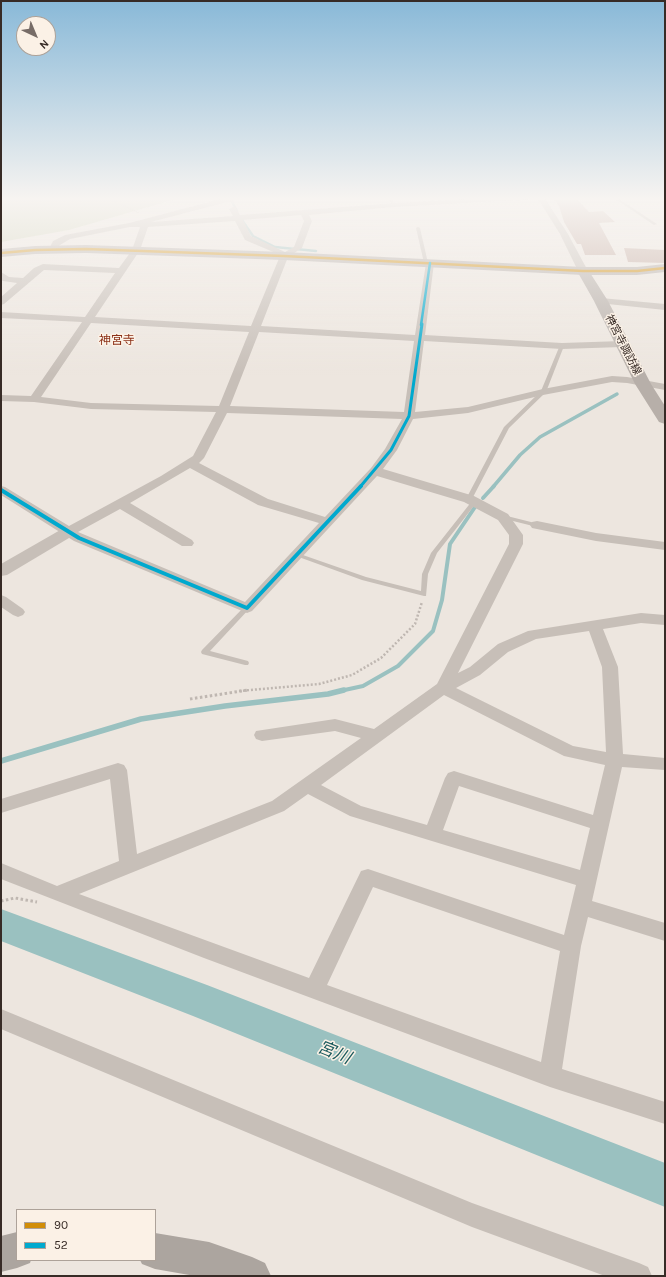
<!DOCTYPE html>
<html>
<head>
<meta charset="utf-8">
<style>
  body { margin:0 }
  #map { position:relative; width:666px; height:1277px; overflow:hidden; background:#ede6df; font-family:Karla,sans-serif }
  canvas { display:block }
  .frame { position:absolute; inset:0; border:2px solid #372b26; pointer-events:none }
  .legend { position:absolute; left:16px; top:1209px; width:140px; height:52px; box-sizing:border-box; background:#fbf1e6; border:1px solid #ada299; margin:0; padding:5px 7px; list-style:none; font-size:12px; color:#372b26 }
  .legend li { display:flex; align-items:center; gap:8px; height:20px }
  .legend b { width:20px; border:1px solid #ada299 }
  .north { position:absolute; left:16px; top:16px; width:40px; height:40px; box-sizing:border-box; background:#fbf1e6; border:1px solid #ada299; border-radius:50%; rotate:136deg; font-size:11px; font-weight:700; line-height:16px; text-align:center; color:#372b26 }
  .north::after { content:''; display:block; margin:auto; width:14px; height:18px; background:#776c67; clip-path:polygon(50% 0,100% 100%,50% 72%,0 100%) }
</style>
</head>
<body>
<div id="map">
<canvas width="666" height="1277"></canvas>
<div class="frame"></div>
<ul class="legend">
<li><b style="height:5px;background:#d18d08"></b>90</li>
<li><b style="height:5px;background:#00a9ce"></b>52</li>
</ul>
<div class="north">N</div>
</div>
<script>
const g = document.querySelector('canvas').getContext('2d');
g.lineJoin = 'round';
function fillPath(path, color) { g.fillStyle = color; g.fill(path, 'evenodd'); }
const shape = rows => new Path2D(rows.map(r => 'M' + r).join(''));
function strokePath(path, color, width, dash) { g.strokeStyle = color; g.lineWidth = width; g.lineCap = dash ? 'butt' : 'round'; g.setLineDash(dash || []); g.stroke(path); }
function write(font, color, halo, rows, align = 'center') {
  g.font = font + ' Karla,"Noto Sans JP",sans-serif'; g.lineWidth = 3; g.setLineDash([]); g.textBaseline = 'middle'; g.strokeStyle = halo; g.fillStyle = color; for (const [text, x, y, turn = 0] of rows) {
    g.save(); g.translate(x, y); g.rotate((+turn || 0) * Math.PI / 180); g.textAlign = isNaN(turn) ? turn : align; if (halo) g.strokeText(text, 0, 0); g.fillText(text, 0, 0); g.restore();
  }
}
const green = shape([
  [1,197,183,197,69,230,1,242]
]);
const streamFar3 = shape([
  [231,200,237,211],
  [242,220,253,236,275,247,316,251]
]);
const streamFar2 = shape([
  [493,487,520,455,540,437,617,394]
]);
const streamFar1 = shape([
  [483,498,494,486],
  [340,691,363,686,398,666,433,631,442,600,450,544,475,507]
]);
const stream = shape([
  [1,761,141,719,225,706,328,694,344,690]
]);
const river = shape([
  [1,909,207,985,665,1163,665,1207,193,1016,1,941,1,909]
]);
const building = shape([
  [576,198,589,212,603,211,615,222,599,223,616,255,585,255,581,244,577,244,564,222,559,206,554,199],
  [624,248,665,250,665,263,628,262]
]);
const pathFar2 = shape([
  [105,197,139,213]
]);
const pathFar1 = shape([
  [239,691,319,684,352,675,381,658,415,624,422,602]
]);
const path = shape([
  [190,699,248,690],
  [1,901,15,898,37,902]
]);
const service = shape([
  [387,197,391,197,395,206,393,206,387,197],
  [612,197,616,197,657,224,654,225,612,197],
  [418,227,420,228,428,263,426,264,424,263,416,228,418,227],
  [560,345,564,346,546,392,509,428,472,499,471,500,467,500,466,499,504,427,541,391,560,345],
  [474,500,477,502,437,553,428,574,426,596,424,596,362,580,296,556,295,555,296,554,300,554,366,577,421,591,422,574,431,553,472,501,474,500],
  [503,515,539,524,540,525,537,527,501,518,500,517,501,516,503,515],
  [245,606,249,606,250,608,210,651,248,661,249,663,248,665,245,665,202,654,201,652,202,650,245,606]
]);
const minor = shape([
  [228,197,240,197,239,199,151,222,233,216,229,209,233,207,236,207,240,215,394,203,503,197,544,197,568,234,588,271,586,273,583,274,578,271,560,234,538,199,394,207,309,215,312,221,302,248,288,257,261,326,415,335,426,263,430,260,434,263,425,335,562,343,622,341,627,344,622,347,562,349,424,341,415,412,468,407,543,389,612,376,627,377,665,384,665,390,627,383,612,382,543,395,468,413,413,419,397,450,383,469,474,496,508,514,523,535,523,544,458,673,470,667,498,644,528,631,641,613,665,615,665,625,641,623,603,629,618,667,623,754,665,758,665,770,622,767,592,901,665,923,665,941,588,917,581,946,562,1069,665,1102,665,1124,550,1087,204,958,1,879,1,863,57,886,119,861,110,779,1,813,1,799,118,763,124,765,127,770,137,854,272,801,361,738,335,731,262,741,256,739,254,735,256,731,335,719,374,729,437,684,509,544,509,535,498,520,464,502,377,476,252,611,247,613,74,541,1,495,1,486,5,487,69,526,161,476,193,456,216,412,91,409,34,402,1,401,1,395,31,396,82,322,1,318,1,312,85,317,115,273,44,270,4,304,1,305,1,297,17,283,3,281,1,280,1,272,9,277,23,278,34,268,43,264,119,268,132,250,140,227,130,227,70,239,60,245,56,251,53,252,49,249,53,241,65,235,129,223,228,197],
  [301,215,304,221,294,247,285,252,251,236,243,220,301,215],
  [235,221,245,240,278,254,280,256,251,326,95,317,140,250,148,227,235,221],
  [91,323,249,332,219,406,91,403,41,397,91,323],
  [259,332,414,341,404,412,230,406,259,332],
  [227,413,402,419,385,449,371,468,325,517,268,499,199,463,204,458,227,413],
  [190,468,258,505,319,523,245,602,78,532,120,509,182,546,192,546,194,543,192,540,130,503,190,468],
  [589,631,602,667,606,752,573,746,456,688,480,675,508,652,536,639,589,631],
  [444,695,564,756,605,765,593,815,454,771,448,773,445,778,427,825,361,806,321,785,444,695],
  [459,786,590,828,580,870,443,830,459,786],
  [308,794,350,816,576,885,564,935,368,869,361,871,309,978,79,894,284,811,308,794],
  [373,887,560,951,541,1062,327,985,373,887],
  [601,298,665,304,665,310,598,303,596,301,598,299,601,298],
  [537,521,596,533,665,542,665,550,596,541,532,528,530,525,532,522,537,521],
  [1,595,6,597,23,609,25,612,23,615,18,617,13,615,1,607,1,595],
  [1,1009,472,1203,639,1263,648,1267,652,1276,605,1276,472,1227,1,1029,1,1009]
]);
const tertiary = shape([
  [68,527,74,529,76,532,74,535,7,575,1,576,1,564,62,529,68,527]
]);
const secondary = shape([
  [583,267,587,268,608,301,651,384,665,406,665,424,659,422,635,384,594,301,577,271,579,268,583,267]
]);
const primary = shape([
  [86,245,284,252,583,267,637,267,665,264,665,272,637,275,583,275,284,260,86,253,35,254,1,257,1,249,35,246,86,245]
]);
const motorway = shape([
  [17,1232,17,1260,31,1260,30,1263,17,1268,1,1272,1,1236,17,1232],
  [155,1233,209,1242,252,1257,265,1263,271,1276,195,1276,155,1269,142,1264,140,1260,155,1260,155,1233]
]);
const bus1 = shape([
  [1,253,35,250,86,249,284,256,583,271,637,271,665,268]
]);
const bus2Far2 = shape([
  [421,325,430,263]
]);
const bus2Far1 = shape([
  [360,487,391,450,409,416,422,324]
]);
const bus2 = shape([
  [1,490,79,538,247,608,361,486]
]);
const farStreetnames = [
  ["神宮寺諏訪線",623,345,63]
];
const farNeighbourhoodnames = [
  ["神宮寺",117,341]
];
const nearWaternames = [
  ["宮川",334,1053,22]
];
fillPath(green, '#cfd3b8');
strokePath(streamFar3, '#9ac1c0', 2.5);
strokePath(streamFar2, '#9ac1c0', 3.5);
strokePath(streamFar1, '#9ac1c0', 4);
strokePath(stream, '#9ac1c0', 5.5);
fillPath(river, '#9ac1c0');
fillPath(building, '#c3a99f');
strokePath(pathFar2, '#bfb7b1', 1.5, [1, 1]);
strokePath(pathFar1, '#bfb7b1', 2.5, [2, 2]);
strokePath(path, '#bfb7b1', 3, [2.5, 2.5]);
fillPath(service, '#c7bfb8');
fillPath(minor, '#c7bfb8');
fillPath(tertiary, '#c7bfb8');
fillPath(secondary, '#b7afa9');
fillPath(primary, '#b5ada8');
fillPath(motorway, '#aca59f');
strokePath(bus1, '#d18d08', 2.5);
strokePath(bus2Far2, '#00a9ce', 2.5);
strokePath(bus2Far1, '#00a9ce', 3);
strokePath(bus2, '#00a9ce', 4);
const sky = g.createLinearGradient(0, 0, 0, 375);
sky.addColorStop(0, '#89b9d8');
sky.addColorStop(0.53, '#f7f4f1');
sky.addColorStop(1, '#f7f4f100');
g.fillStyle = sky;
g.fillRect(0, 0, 666, 375);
write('11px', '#372b26', '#fbf1e6', farStreetnames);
write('12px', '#8d3219', '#fbf1e6', farNeighbourhoodnames);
write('italic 17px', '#19595c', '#fbf1e6', nearWaternames);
</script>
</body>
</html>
